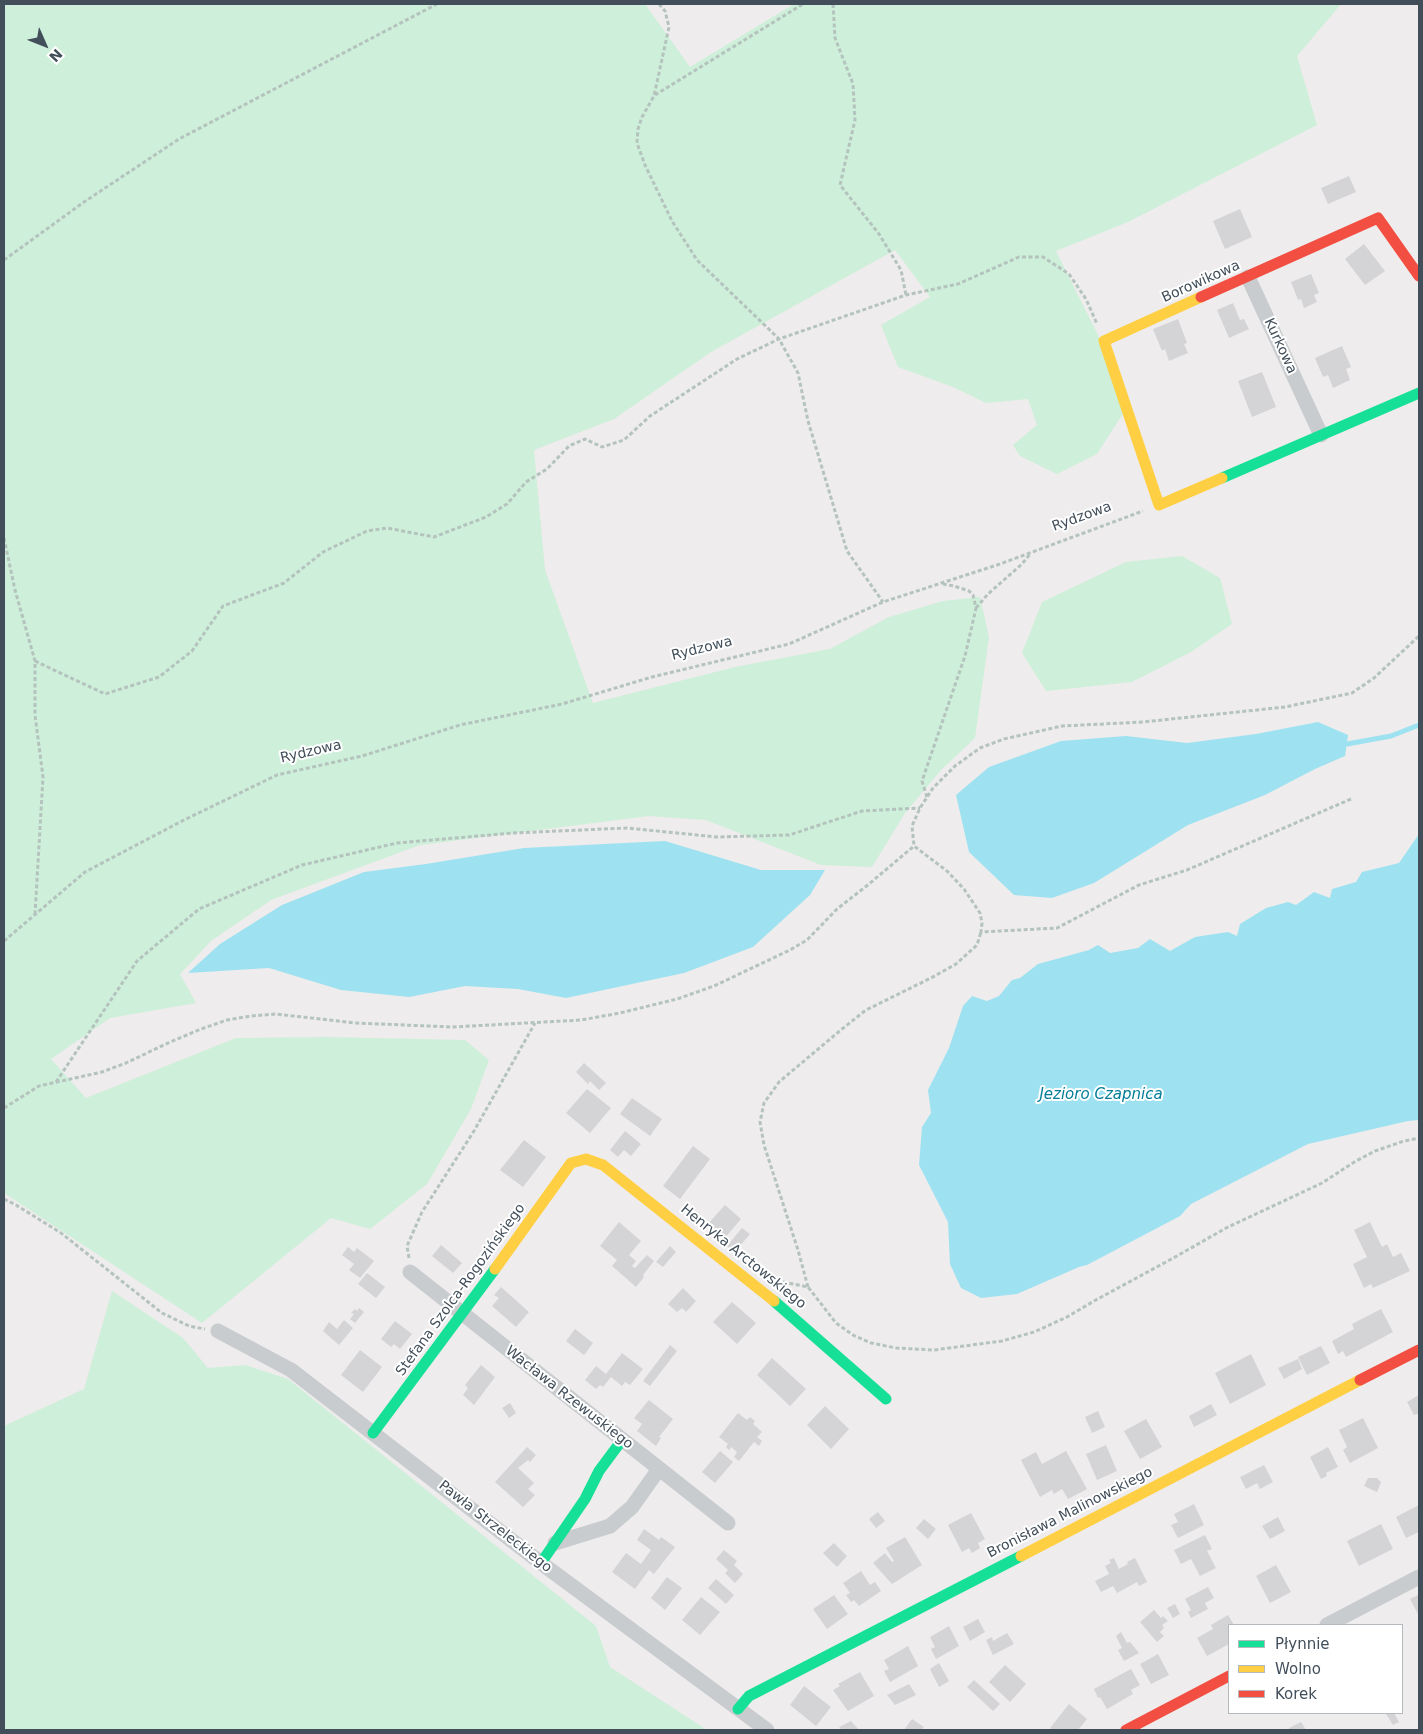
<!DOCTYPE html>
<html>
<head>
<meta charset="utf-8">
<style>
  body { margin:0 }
  #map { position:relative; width:1423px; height:1734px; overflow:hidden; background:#eeecec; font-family:"DejaVu Sans",sans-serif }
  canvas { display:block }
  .frame { position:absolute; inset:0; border:5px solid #424f5a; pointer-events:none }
  .legend { position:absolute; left:1228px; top:1624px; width:175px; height:90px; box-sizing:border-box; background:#fff; border:1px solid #b3b9bd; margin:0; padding:6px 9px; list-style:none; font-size:15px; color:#424f5a }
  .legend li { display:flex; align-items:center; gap:10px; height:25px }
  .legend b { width:25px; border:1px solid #b3b9bd }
  .north { position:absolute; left:20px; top:20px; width:50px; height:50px; -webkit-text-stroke:4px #fff; paint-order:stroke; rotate:134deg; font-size:14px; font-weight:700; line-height:20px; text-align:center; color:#424f5a }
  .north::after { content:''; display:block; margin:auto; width:18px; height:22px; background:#424f5a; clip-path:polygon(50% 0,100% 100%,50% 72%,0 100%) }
</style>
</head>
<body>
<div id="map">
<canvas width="1423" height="1734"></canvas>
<div class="frame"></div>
<ul class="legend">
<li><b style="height:6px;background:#16e098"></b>Płynnie</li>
<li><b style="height:6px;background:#ffcf43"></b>Wolno</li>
<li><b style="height:6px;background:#f24e42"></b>Korek</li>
</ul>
<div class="north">N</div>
</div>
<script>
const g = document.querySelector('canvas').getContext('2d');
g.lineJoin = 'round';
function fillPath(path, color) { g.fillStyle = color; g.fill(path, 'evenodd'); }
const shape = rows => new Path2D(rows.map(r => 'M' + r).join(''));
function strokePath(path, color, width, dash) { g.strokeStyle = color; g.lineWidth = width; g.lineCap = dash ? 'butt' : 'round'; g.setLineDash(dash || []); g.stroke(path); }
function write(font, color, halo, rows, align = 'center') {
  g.font = font + ' "DejaVu Sans",sans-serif'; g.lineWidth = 4; g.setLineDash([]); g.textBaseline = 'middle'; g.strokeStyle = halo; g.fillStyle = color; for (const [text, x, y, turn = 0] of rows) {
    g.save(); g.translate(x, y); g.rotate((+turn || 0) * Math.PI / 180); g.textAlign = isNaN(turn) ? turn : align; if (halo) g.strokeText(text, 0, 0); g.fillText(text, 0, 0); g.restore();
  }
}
const green = shape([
  [4,4,645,4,690,67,794,4,1341,4,1297,56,1317,125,1128,222,1056,251,1104,347,1124,412,1097,454,1057,474,1020,456,1013,445,1037,425,1028,399,986,403,953,387,898,367,881,325,930,297,895,250,711,352,614,419,534,450,545,570,593,703,735,667,830,649,889,617,943,601,980,597,989,637,975,738,941,770,905,813,872,867,821,865,706,820,649,816,420,845,271,900,211,941,180,974,196,1003,110,1018,51,1059,86,1098,236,1038,326,1037,465,1040,489,1060,471,1109,427,1184,370,1229,331,1218,202,1323,4,1193],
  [1182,556,1220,578,1232,624,1191,652,1132,682,1046,691,1022,653,1042,602,1126,562],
  [112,1291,183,1338,208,1368,245,1365,288,1379,596,1626,610,1667,707,1730,4,1730,4,1426,84,1389]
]);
const water = shape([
  [1318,722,1348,735,1345,756,1315,769,1265,795,1188,825,1094,883,1052,898,1014,895,969,852,956,795,989,767,1061,741,1126,736,1187,743,1256,734],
  [1419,834,1419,1120,1408,1121,1308,1144,1191,1204,1180,1216,1087,1265,1079,1267,1017,1294,981,1298,961,1288,950,1264,948,1222,919,1165,922,1127,931,1113,928,1090,949,1048,963,1006,972,996,987,1001,999,996,1012,980,1020,978,1038,964,1089,950,1098,945,1110,953,1138,948,1150,939,1170,951,1195,937,1228,932,1237,936,1240,924,1266,908,1288,902,1296,905,1314,892,1330,898,1332,889,1356,882,1362,872,1399,863],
  [665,841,761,870,825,870,810,895,753,947,684,973,566,998,518,989,465,986,409,997,341,990,269,968,188,973,220,944,282,905,364,872,426,864,524,848]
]);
const stream = shape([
  [1347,744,1391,736,1419,725]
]);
const building = shape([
  [1349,176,1356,192,1328,204,1321,188],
  [1240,209,1252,237,1225,249,1213,221],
  [1364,244,1385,271,1365,285,1345,259],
  [1311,274,1319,293,1314,295,1317,302,1304,308,1301,299,1298,300,1291,282],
  [1233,303,1240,320,1244,319,1249,329,1229,338,1217,310],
  [1178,319,1187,343,1184,344,1188,353,1169,361,1165,349,1162,351,1153,329],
  [1342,346,1351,367,1346,369,1350,380,1333,388,1328,375,1323,377,1315,358],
  [1262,372,1276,407,1252,417,1238,381],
  [584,1063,606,1083,599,1090,590,1081,588,1084,576,1072],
  [587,1089,611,1108,590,1133,566,1113],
  [632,1098,662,1119,650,1136,620,1114],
  [625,1131,641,1144,631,1156,624,1150,618,1157,610,1150],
  [524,1140,546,1157,523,1187,500,1170],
  [693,1146,710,1159,680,1199,663,1186],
  [725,1205,741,1219,723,1240,707,1225],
  [619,1222,641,1241,629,1255,636,1261,632,1266,635,1268,647,1255,654,1261,643,1275,644,1277,636,1287,612,1266,617,1260,600,1246],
  [1370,1222,1382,1247,1387,1244,1393,1257,1401,1253,1410,1271,1373,1288,1371,1284,1364,1288,1353,1264,1367,1257,1354,1230],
  [742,1228,750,1234,734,1253,727,1246],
  [441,1245,462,1263,453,1273,432,1256],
  [670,1246,676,1252,663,1267,656,1262],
  [348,1247,354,1252,357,1248,374,1261,360,1278,349,1270,354,1264,342,1255],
  [367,1273,385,1287,376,1298,358,1284],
  [501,1287,529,1312,516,1327,492,1306,499,1298,494,1295],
  [683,1288,696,1301,686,1312,682,1308,677,1312,668,1304],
  [732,1302,756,1323,737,1344,713,1322],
  [359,1308,364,1312,355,1323,350,1319,354,1314,351,1313,355,1309,357,1311],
  [1381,1309,1393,1332,1346,1357,1343,1351,1338,1354,1332,1341,1354,1329,1352,1324],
  [344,1320,353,1328,339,1345,323,1331,329,1322,337,1329],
  [395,1321,412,1334,400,1349,394,1344,391,1347,381,1339],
  [575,1329,593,1343,584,1355,566,1341],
  [670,1345,677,1351,650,1386,643,1381],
  [1321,1346,1330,1363,1307,1375,1298,1357],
  [360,1350,382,1367,363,1392,341,1375],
  [622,1353,643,1369,630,1385,625,1382,622,1386,611,1377,603,1387,600,1385,596,1389,585,1380,596,1366,606,1374],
  [1251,1354,1266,1385,1230,1404,1215,1373],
  [772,1358,806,1389,790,1406,757,1375],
  [1298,1359,1302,1369,1284,1379,1278,1368],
  [481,1365,495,1377,474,1405,463,1395,468,1388,465,1385],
  [1419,1395,1419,1417,1418,1414,1414,1415,1407,1402],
  [649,1400,673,1419,659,1437,661,1438,656,1446,637,1431,642,1424,634,1418],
  [510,1403,516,1413,509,1418,502,1408],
  [1211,1404,1217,1415,1194,1427,1189,1416],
  [825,1406,849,1429,831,1449,807,1425],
  [1098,1411,1105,1427,1092,1433,1085,1417],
  [738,1413,747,1420,750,1417,755,1421,753,1424,762,1432,757,1437,762,1441,759,1446,754,1442,739,1461,734,1457,737,1452,731,1447,729,1450,726,1447,728,1444,719,1437],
  [1363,1418,1378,1448,1350,1463,1343,1450,1347,1447,1339,1430],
  [1146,1419,1162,1447,1140,1459,1124,1431],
  [1106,1445,1117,1471,1097,1480,1086,1454],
  [527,1447,536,1455,530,1462,528,1460,518,1468,534,1483,528,1489,535,1495,523,1507,495,1482],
  [1328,1447,1338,1467,1326,1473,1327,1476,1321,1479,1310,1457],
  [720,1451,733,1462,715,1483,702,1472],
  [1066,1451,1087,1489,1068,1499,1062,1489,1054,1494,1052,1490,1040,1497,1021,1460,1036,1452,1042,1464],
  [1264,1465,1273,1482,1260,1489,1257,1483,1246,1489,1240,1477],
  [1368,1478,1377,1478,1381,1482,1377,1492,1364,1486],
  [1194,1504,1204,1525,1178,1538,1171,1525,1178,1522,1174,1514],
  [1419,1505,1419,1532,1406,1538,1396,1517],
  [878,1512,885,1521,876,1528,869,1519],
  [971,1513,985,1539,978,1543,980,1548,972,1553,969,1548,962,1552,948,1525],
  [1278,1517,1285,1531,1270,1539,1262,1526],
  [924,1519,936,1529,928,1539,916,1528],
  [1381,1524,1393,1549,1359,1566,1347,1541],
  [644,1529,659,1540,661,1537,675,1547,654,1574,649,1570,635,1589,612,1572,626,1553,641,1564,651,1550,637,1540],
  [1205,1535,1212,1549,1207,1551,1216,1568,1200,1576,1191,1559,1181,1564,1174,1550],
  [905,1537,922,1565,892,1584,873,1563,885,1553,892,1562,894,1561,886,1548],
  [834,1543,847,1556,837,1567,823,1553],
  [724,1550,737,1561,734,1565,743,1574,735,1583,725,1573,728,1570,716,1559],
  [1114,1558,1119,1569,1128,1564,1127,1562,1135,1558,1147,1582,1139,1586,1137,1582,1117,1593,1113,1586,1101,1592,1095,1581,1109,1574,1105,1566,1111,1563,1109,1560],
  [1276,1565,1291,1592,1270,1603,1256,1576],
  [861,1571,870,1585,875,1582,881,1591,859,1606,854,1600,851,1602,846,1595,850,1593,843,1583],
  [667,1577,682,1588,665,1610,651,1598],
  [716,1579,734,1595,726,1604,708,1588],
  [1208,1587,1214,1598,1205,1603,1208,1609,1191,1618,1188,1612,1191,1610,1185,1599],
  [834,1595,848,1614,827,1629,813,1609],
  [1418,1595,1419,1597,1419,1616,1410,1599],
  [701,1597,720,1612,700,1635,682,1620],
  [1175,1604,1180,1614,1173,1618,1167,1608],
  [1154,1610,1161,1618,1163,1616,1168,1621,1162,1625,1164,1628,1160,1632,1164,1636,1157,1642,1140,1622],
  [1228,1615,1234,1625,1229,1625,1229,1644,1207,1656,1197,1638,1213,1629,1211,1625],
  [978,1619,985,1632,970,1641,963,1627],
  [949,1626,959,1646,936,1659,931,1649,935,1647,930,1637],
  [1121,1632,1127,1643,1130,1642,1139,1653,1124,1661,1118,1650,1122,1648,1116,1636],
  [1007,1633,1014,1644,993,1655,986,1640,992,1637,993,1641],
  [908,1646,918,1666,890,1682,884,1671,889,1669,884,1660],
  [1158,1654,1169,1675,1151,1684,1140,1664],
  [939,1663,949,1681,939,1687,930,1669],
  [1005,1665,1026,1684,1010,1702,989,1682],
  [1131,1669,1140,1685,1131,1690,1133,1694,1107,1709,1100,1697,1098,1698,1094,1689],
  [860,1672,874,1696,848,1711,833,1690,840,1686,838,1684],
  [974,1680,1000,1704,993,1711,967,1687],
  [909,1684,916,1695,895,1705,887,1695],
  [804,1686,831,1707,816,1726,790,1705],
  [1069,1704,1087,1719,1078,1730,1052,1730,1050,1728],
  [1388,1713,1394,1713,1399,1722,1393,1725,1386,1714],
  [912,1719,924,1727,921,1730,904,1730],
  [851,1721,859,1730,842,1730,839,1727],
  [1301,1722,1306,1730,1290,1730,1289,1728]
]);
const path = shape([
  [659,4,665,11,669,27,654,96,642,117,638,129,637,143,645,165,672,221,697,260,779,339,798,373,808,421,847,551,883,602],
  [833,4,835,38,853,84,855,120,840,185,879,234,901,270,906,295],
  [655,95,803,4],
  [4,260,84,202,179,139,437,4],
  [4,538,15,590,35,661,35,715,43,777,35,914],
  [976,608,988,594,1022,564,1030,554],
  [35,661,105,694,159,677,192,651,223,606,284,583,323,552,367,531,387,528,434,537,486,517,507,504,526,482,547,469,569,446,585,439,602,447,624,440,650,416,737,359,779,339,906,295,958,284,1019,257,1043,257,1069,274,1086,299,1097,324],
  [927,797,922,781,965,656,976,608,973,595,969,591,954,586,943,584],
  [1351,799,1187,870,1139,885,1057,928,981,932,982,923,980,913,964,889,947,871,914,846,912,826,920,808,933,788,955,766,980,748,1004,739,1062,726,1143,722,1285,707,1352,693,1374,678,1419,636],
  [4,941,85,872,184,820,277,775,362,756,460,725,562,704,652,677,789,644,883,602,1000,564,1143,511],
  [56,1082,137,961,199,909,302,865,397,843,513,833,627,828,717,837,789,835,862,811,920,808],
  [4,1108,39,1086,102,1072,126,1063,170,1042,201,1029,227,1020,251,1016,276,1014,355,1023,453,1027,581,1020,620,1013,677,999,714,986,790,950,807,940,837,909,869,884,914,846],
  [4,1199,16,1205,61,1233,162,1313,189,1326,205,1329],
  [409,1258,407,1246,422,1212,474,1131,535,1023],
  [783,1282,808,1287,836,1323,853,1335,871,1343,896,1348,934,1350,1002,1341,1034,1332,1067,1317,1094,1301,1177,1256,1226,1228,1322,1183,1356,1161,1375,1151,1404,1141,1419,1138],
  [808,1287,798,1250,764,1145,760,1122,764,1103,779,1082,842,1029,866,1010,931,978,956,964,977,945,981,932]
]);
const street = shape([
  [1248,277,1321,435],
  [410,1272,728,1523],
  [218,1331,291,1370,541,1563,767,1730],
  [555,1543,610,1526,632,1507,659,1469],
  [1327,1625,1419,1577]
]);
const fast = shape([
  [1222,478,1419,393],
  [774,1301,886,1399],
  [373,1433,495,1269],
  [541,1563,585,1499,599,1471,622,1440],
  [738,1709,749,1696,1021,1556]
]);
const slow = shape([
  [1201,297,1104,341,1159,505,1222,478],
  [495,1269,571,1163,586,1159,603,1165,774,1301],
  [1021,1556,1360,1380]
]);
const jam = shape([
  [1201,297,1378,218,1419,276],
  [1360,1380,1419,1350],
  [1126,1730,1229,1676]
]);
const streetNames = [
  ["Borowikowa",1201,282,-24],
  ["Kurkowa",1280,346,65],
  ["Rydzowa",1082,517,-20],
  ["Rydzowa",702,649,-14],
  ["Rydzowa",311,752,-13],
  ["Henryka Arctowskiego",743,1257,39],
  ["Stefana Szolca-Rogozińskiego",461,1290,-54],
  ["Wacława Rzewuskiego",569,1398,38],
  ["Bronisława Malinowskiego",1070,1513,-27],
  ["Pawła Strzeleckiego",495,1527,38]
];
const waterNames = [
  ["Jezioro Czapnica",1101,1095]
];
fillPath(green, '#ceefd9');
fillPath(water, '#9ee2f1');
strokePath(stream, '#9ee2f1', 5);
fillPath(building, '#d4d4d7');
strokePath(path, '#b4c3be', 3, [4, 2.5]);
strokePath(street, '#c8ccce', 15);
strokePath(fast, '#16e098', 11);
strokePath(slow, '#ffcf43', 11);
strokePath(jam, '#f24e42', 11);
write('14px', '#424f5a', '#fff', streetNames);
write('italic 15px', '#037d97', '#fff', waterNames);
</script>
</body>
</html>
